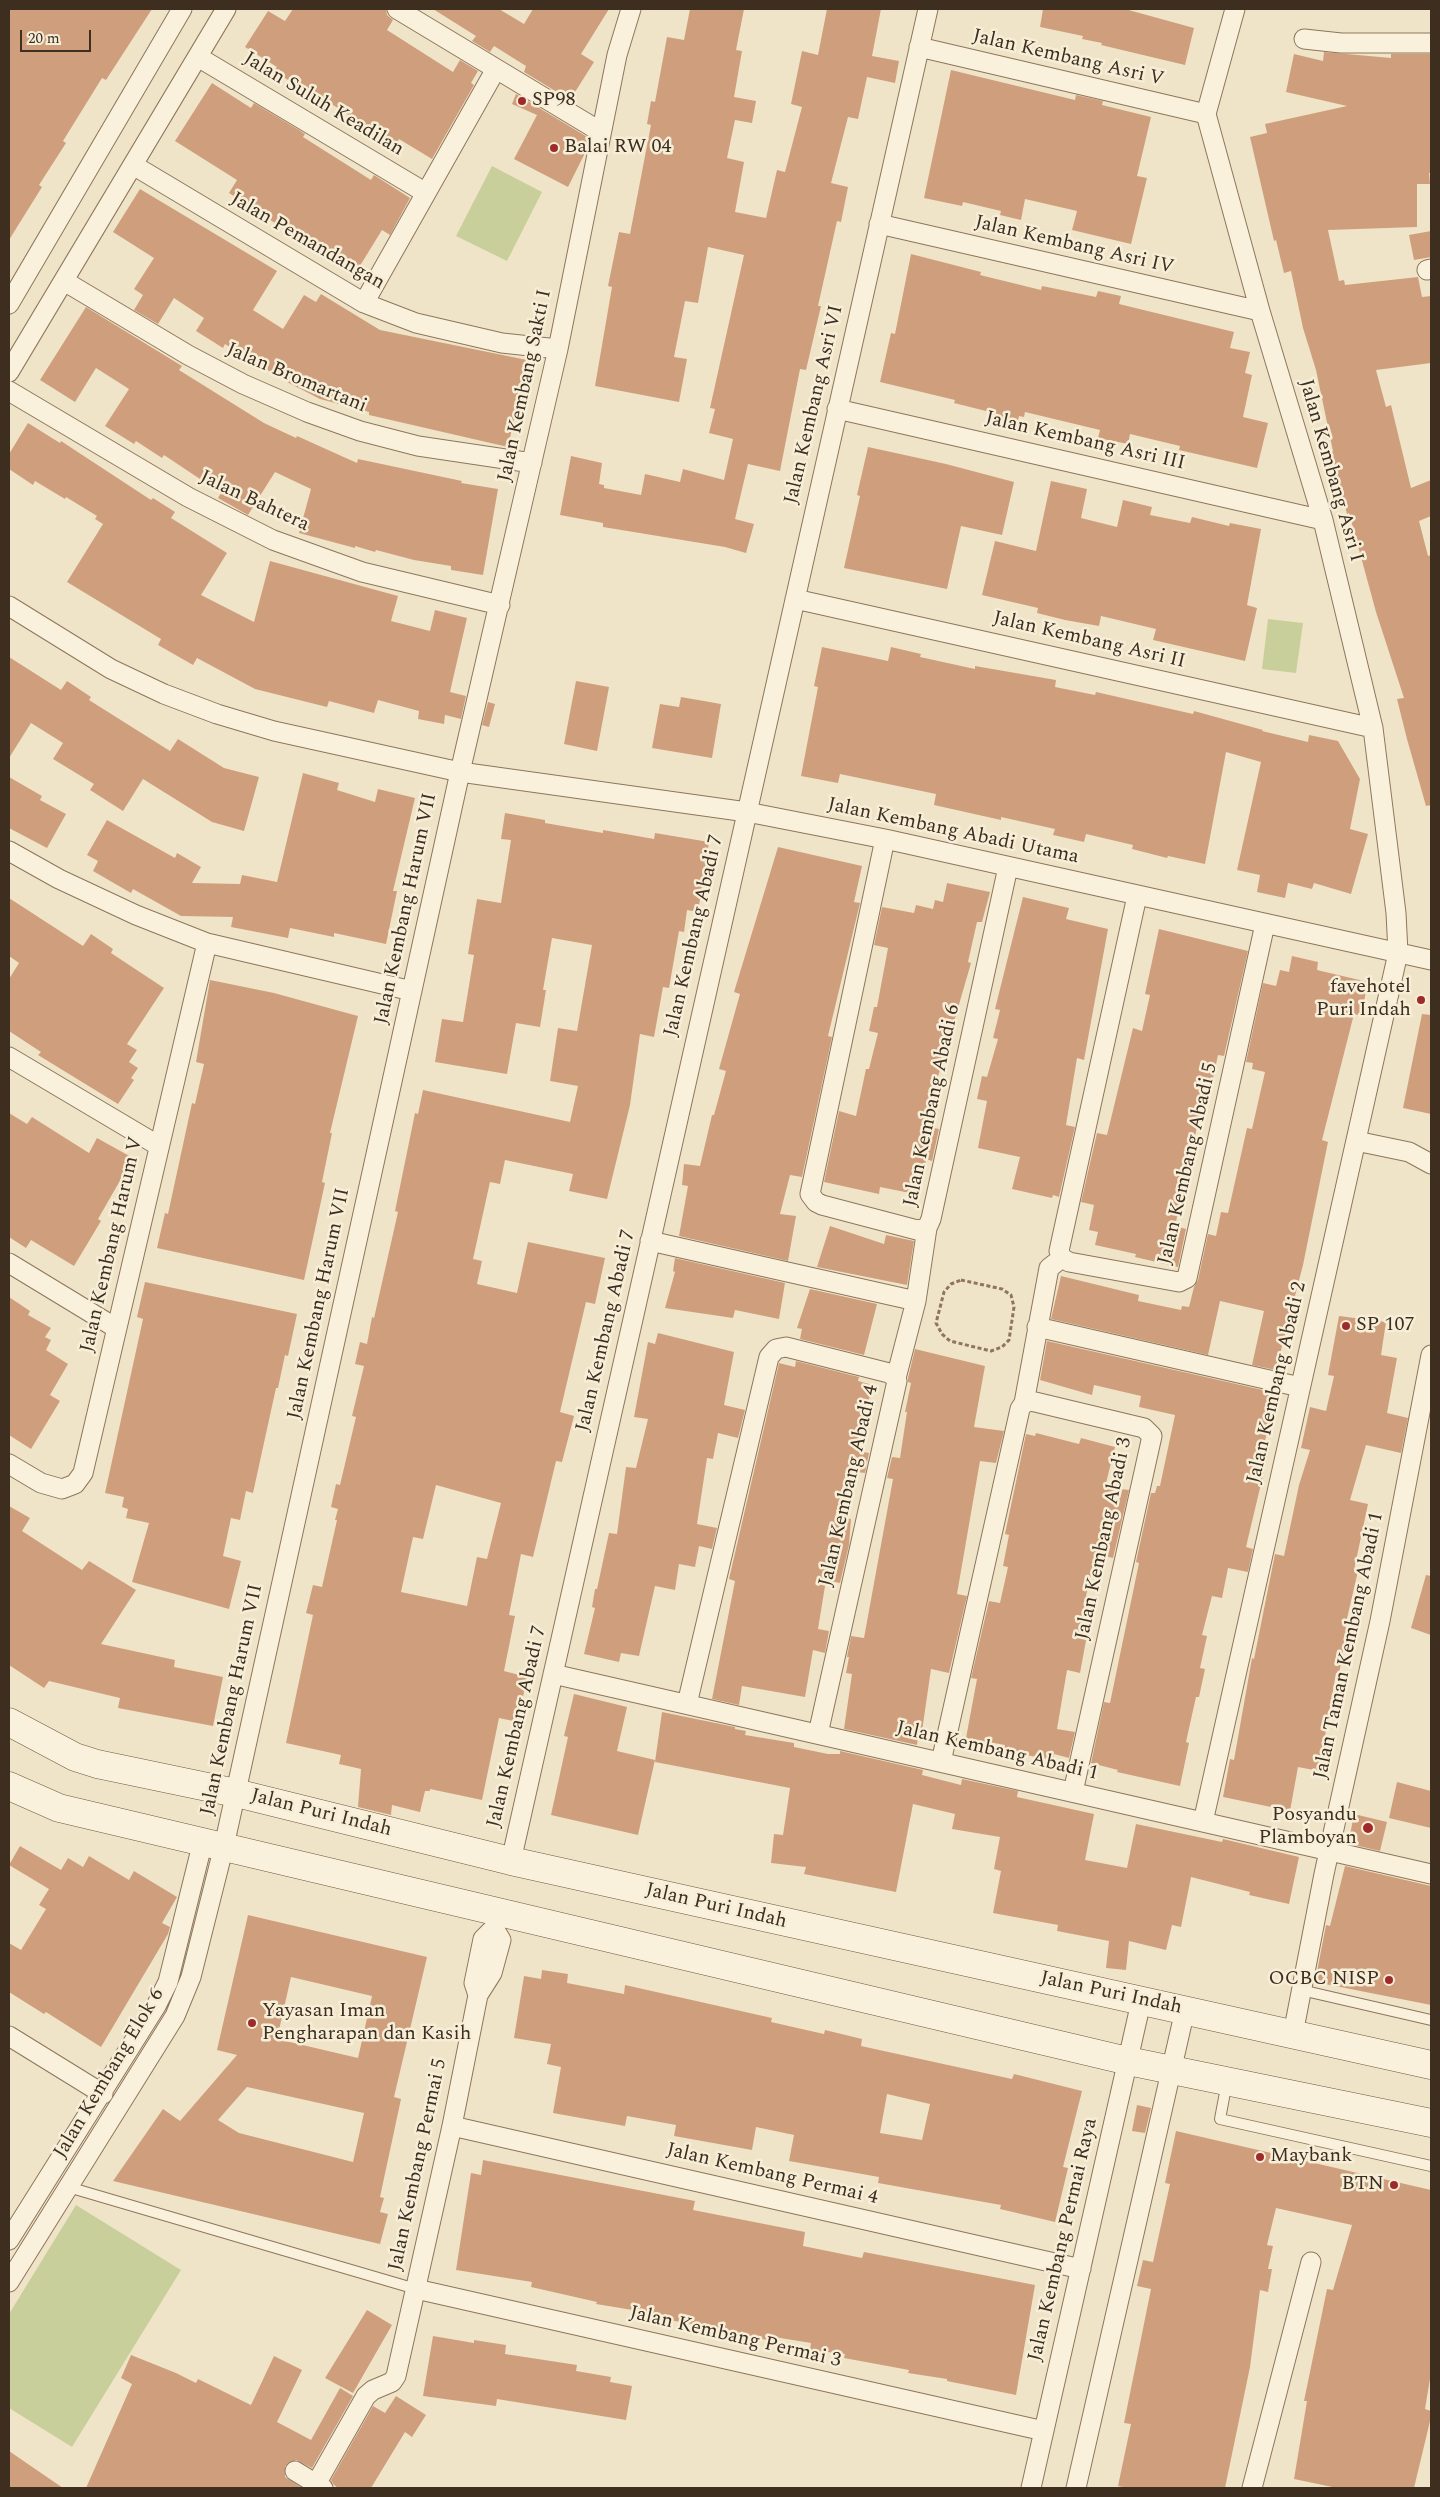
<!DOCTYPE html>
<html>
<head>
<meta charset="utf-8">
<style>
  body { margin:0 }
  #map { position:relative; width:1440px; height:2497px; overflow:hidden; background:#f0e4c8; font-family:Spectral,serif }
  canvas { display:block }
  .frame { position:absolute; inset:0; border:10px solid #3d2e20; pointer-events:none }
  .scale { position:absolute; left:20px; top:30px; width:71px; height:22px; box-sizing:border-box; border:2px solid #3d2e20; border-top:0; padding-left:6px; font-size:15px; line-height:18px; white-space:nowrap; color:#3d2e20; -webkit-text-stroke:4px #f7eed8; paint-order:stroke }
</style>
</head>
<body>
<div id="map">
<canvas width="1440" height="2497"></canvas>
<div class="frame"></div>
<div class="scale">20 m</div>
</div>
<script>
const g = document.querySelector('canvas').getContext('2d');
g.lineJoin = 'round';
function fillPath(path, color) { g.fillStyle = color; g.fill(path, 'evenodd'); }
const shape = rows => new Path2D(rows.map(r => 'M' + r).join(''));
function strokePath(path, color, width, dash) { g.strokeStyle = color; g.lineWidth = width; g.lineCap = dash ? 'butt' : 'round'; g.setLineDash(dash || []); g.stroke(path); }
function write(font, color, halo, rows, align = 'center') {
  g.font = font + ' Spectral,serif'; g.lineWidth = 5; g.setLineDash([]); g.textBaseline = 'middle'; g.strokeStyle = halo; g.fillStyle = color; for (const [text, x, y, turn = 0] of rows) {
    g.save(); g.translate(x, y); g.rotate((+turn || 0) * Math.PI / 180); g.textAlign = isNaN(turn) ? turn : align; if (halo) g.strokeText(text, 0, 0); g.fillText(text, 0, 0); g.restore();
  }
}
const green = shape([
  [492,166,542,192,507,261,456,236],
  [1268,619,1303,623,1296,673,1262,669],
  [76,2205,181,2270,72,2447,9,2408,9,2314]
]);
const building = shape([
  [9,9,152,9,106,80,102,78,63,141,66,143,39,185,42,187,9,240],
  [293,9,386,9,387,15,393,20,387,30,453,72,460,60,478,71,471,83,474,85,432,159,399,139,396,145,300,84,299,87,274,71,277,67,245,47,268,11,285,21],
  [433,9,499,9,524,24,533,9,609,9,581,54,594,62,570,100,524,72,526,66,494,46,490,52,472,41,476,36],
  [690,9,744,9,736,50,742,51,734,97,756,101,752,123,735,120,727,158,744,162,735,212,766,218,777,170,785,172,802,107,791,104,802,51,818,55,827,9,881,9,872,56,899,61,895,83,867,77,858,119,848,117,831,183,848,187,841,222,837,221,818,306,821,306,806,370,800,369,780,471,748,464,735,519,754,524,746,553,725,547,603,527,603,523,560,515,571,456,602,463,599,484,604,485,604,488,641,495,645,474,680,482,683,469,724,480,733,439,709,433,715,409,710,408,744,255,708,247,698,303,685,301,674,357,687,359,679,402,595,386,612,287,608,286,619,232,630,234,651,125,647,124,651,101,655,102,667,37,684,40],
  [1043,9,1125,9,1194,28,1185,65,1101,45,1102,43,1082,39,1083,36,1040,27],
  [1324,52,1391,58,1391,54,1431,54,1431,173,1429,173,1430,184,1417,184,1417,227,1328,230,1339,281,1344,280,1345,285,1418,277,1422,297,1431,296,1431,363,1376,370,1386,407,1391,405,1411,488,1431,480,1431,516,1419,521,1428,556,1431,555,1431,805,1426,806,1407,739,1397,699,1404,698,1376,612,1349,513,1347,514,1331,452,1333,451,1316,370,1303,328,1291,271,1284,273,1276,240,1274,241,1250,137,1267,133,1265,124,1347,106,1286,92,1294,54,1323,61],
  [951,70,1075,100,1076,95,1103,101,1102,105,1151,117,1137,176,1147,178,1131,244,1072,230,1077,211,1025,199,1021,220,1000,215,1001,211,963,202,962,206,924,198],
  [212,83,251,108,254,103,299,130,305,134,303,137,371,180,374,175,410,198,390,235,382,230,358,269,308,237,304,242,229,193,237,180,175,141],
  [516,94,589,138,586,151,568,187,514,159,537,115,512,104],
  [140,189,277,271,253,310,283,329,304,295,316,302,321,294,380,330,527,360,508,447,369,415,369,412,320,399,287,382,225,344,223,348,196,331,204,318,174,298,158,324,134,310,143,295,134,289,154,258,113,232],
  [1431,231,1431,257,1414,260,1409,235],
  [911,254,981,272,980,275,1041,290,1042,286,1096,297,1098,291,1121,296,1119,304,1234,332,1230,348,1250,352,1245,373,1252,375,1243,417,1268,423,1257,468,1179,450,1180,446,1130,434,1128,444,1098,438,1100,430,1025,412,1024,417,1019,416,1016,428,995,423,998,414,954,403,955,400,880,382,891,333,895,334],
  [86,307,182,366,179,370,264,423,296,438,297,436,357,463,358,459,462,481,461,483,498,489,483,575,451,570,451,566,414,560,376,550,375,552,355,546,355,548,299,533,311,489,275,472,248,515,218,498,221,493,164,455,162,458,136,441,134,444,105,426,129,389,96,368,75,402,40,380],
  [28,423,60,443,61,441,151,500,153,498,175,512,171,518,227,553,201,595,254,622,270,561,398,596,391,621,430,631,435,610,467,618,450,692,466,696,461,719,445,715,444,724,418,719,419,711,378,700,374,713,329,701,327,707,255,689,197,658,193,665,158,645,161,639,67,582,103,524,95,519,97,516,66,497,65,499,35,481,33,485,9,469,9,454],
  [868,447,946,464,1014,482,1002,535,961,526,947,589,844,568,860,496,857,495],
  [1051,481,1087,489,1081,518,1117,527,1123,500,1152,507,1150,515,1190,523,1192,517,1229,526,1230,523,1261,529,1247,605,1257,608,1245,661,1153,640,1156,629,1101,616,1099,626,1065,620,1037,613,1038,608,982,595,995,541,1036,551],
  [822,647,888,661,891,647,921,654,920,657,975,669,975,666,1056,680,1055,687,1095,695,1096,692,1193,714,1194,711,1263,730,1262,731,1308,742,1309,735,1338,741,1360,779,1350,829,1368,834,1351,894,1314,883,1312,889,1288,883,1285,898,1257,892,1260,875,1237,870,1261,762,1226,752,1205,864,1168,856,1167,858,1132,849,1133,845,1086,834,1084,842,1053,835,1055,829,1001,817,1001,820,934,805,936,794,840,774,838,783,801,776,818,687,814,686],
  [9,657,61,690,67,681,91,697,89,700,170,751,178,739,224,768,259,777,244,831,212,822,143,779,123,811,90,790,94,784,53,759,63,743,31,723,9,758],
  [576,681,609,687,597,751,564,744],
  [681,697,721,704,712,758,652,748,660,704,679,707],
  [488,702,495,704,489,727,482,725],
  [303,773,339,783,337,790,375,802,378,789,415,798,393,891,397,891,386,944,334,933,334,937,290,928,288,938,231,927,233,917,181,916,133,889,131,893,93,871,98,861,87,855,107,820,175,858,177,853,201,867,192,883,240,884,242,875,277,882],
  [9,777,42,796,40,800,66,814,47,848,9,828],
  [505,813,545,820,545,823,603,833,603,830,654,839,655,833,709,842,698,912,687,910,684,932,679,931,669,988,663,987,654,1037,640,1034,630,1105,607,1199,569,1191,573,1174,505,1160,500,1184,490,1182,473,1259,482,1261,477,1284,517,1293,528,1242,605,1258,595,1304,586,1302,560,1412,574,1416,562,1462,556,1461,533,1557,521,1554,509,1615,515,1616,504,1671,527,1677,518,1722,499,1718,482,1800,430,1789,430,1791,425,1791,420,1812,392,1805,391,1815,358,1807,361,1769,339,1764,341,1755,286,1743,313,1615,306,1613,313,1585,322,1587,337,1520,335,1520,338,1509,331,1507,336,1484,340,1485,356,1417,352,1416,364,1366,355,1364,360,1342,367,1344,372,1317,374,1318,398,1212,395,1211,415,1113,418,1114,423,1090,570,1122,578,1086,550,1081,558,1028,577,1031,592,945,552,938,543,990,546,990,540,1027,516,1023,507,1074,435,1062,442,1019,463,1022,474,955,468,954,477,899,501,903,511,840,501,839],
  [436,1485,501,1503,487,1559,477,1557,467,1606,401,1592,413,1537,423,1539],
  [778,847,862,866,854,902,860,903,828,1036,832,1037,802,1177,790,1175,780,1214,796,1216,788,1261,679,1236,688,1186,682,1185,684,1164,700,1166,712,1115,714,1115,726,1071,719,1069,740,994,734,992],
  [947,883,990,892,982,922,977,922,968,962,971,963,969,970,935,1087,939,1088,929,1127,939,1129,932,1161,926,1159,920,1195,880,1187,879,1194,824,1182,839,1111,856,1116,866,1069,869,1069,878,1033,869,1031,874,1007,877,1007,888,948,874,945,882,907,914,913,916,905,933,909,935,900,943,902],
  [1023,897,1069,908,1066,919,1108,929,1084,1060,1077,1058,1066,1125,1075,1127,1059,1197,1053,1195,1052,1198,1012,1189,1020,1157,978,1148,987,1101,977,1099,982,1076,987,1077,998,1039,993,1038,1000,1010,995,1009],
  [9,898,83,946,91,934,113,949,111,953,164,988,127,1044,137,1050,129,1062,138,1068,131,1078,134,1080,118,1104,38,1055,41,1052,9,1031,9,979,19,963,9,956],
  [1159,929,1248,951,1224,1056,1218,1055,1210,1092,1205,1091,1175,1226,1186,1229,1178,1267,1135,1257,1136,1254,1095,1245,1098,1232,1089,1230,1094,1205,1081,1202,1097,1133,1107,1135,1133,1028,1142,1031,1150,995,1145,994],
  [1292,956,1318,962,1317,970,1368,982,1361,1016,1354,1014,1322,1140,1328,1142,1303,1265,1280,1354,1285,1355,1281,1371,1252,1365,1264,1311,1220,1301,1208,1355,1051,1319,1061,1276,1139,1295,1138,1301,1181,1310,1182,1306,1189,1307,1194,1287,1198,1280,1208,1234,1216,1236,1221,1212,1228,1213,1247,1128,1252,1129,1265,1072,1252,1069,1253,1063,1246,1062,1263,983,1276,986,1280,970,1289,972],
  [210,980,274,993,358,1016,330,1133,332,1133,322,1182,325,1183,304,1280,157,1248,165,1213,168,1214,192,1103,195,1104,204,1064,196,1062],
  [1422,1014,1431,1015,1431,1114,1403,1108],
  [9,1113,27,1124,32,1117,89,1153,97,1138,133,1158,98,1219,101,1221,74,1266,31,1240,26,1248,9,1237],
  [830,1226,884,1244,886,1235,914,1241,907,1285,817,1267],
  [675,1258,785,1283,779,1319,735,1310,733,1318,665,1308,675,1272,673,1271],
  [145,1282,297,1314,288,1356,285,1355,278,1388,276,1388,253,1493,246,1491,240,1520,231,1518,223,1556,241,1561,229,1609,132,1582,149,1523,126,1518,128,1509,122,1507,124,1497,105,1493,143,1319,137,1317],
  [810,1289,877,1304,864,1355,800,1339,802,1329,797,1328],
  [9,1297,30,1311,28,1315,51,1328,45,1337,51,1340,46,1350,68,1364,50,1395,60,1401,31,1449,9,1435],
  [1339,1316,1386,1322,1381,1355,1397,1358,1387,1413,1408,1418,1401,1453,1366,1445,1350,1500,1368,1504,1354,1570,1358,1571,1345,1627,1347,1628,1339,1674,1336,1673,1319,1771,1298,1767,1290,1811,1223,1797,1230,1759,1234,1760,1252,1658,1254,1659,1275,1554,1284,1556,1299,1485,1310,1450,1301,1448,1310,1407,1326,1411,1334,1376,1328,1375],
  [658,1333,734,1352,724,1405,745,1410,738,1438,718,1433,713,1459,707,1458,697,1524,717,1528,712,1549,699,1546,695,1567,679,1564,675,1590,655,1586,639,1656,621,1653,619,1662,584,1654,595,1608,592,1607,595,1589,597,1589,609,1533,617,1534,626,1467,636,1468,648,1419,634,1417,648,1342,655,1344],
  [1047,1341,1276,1393,1264,1445,1270,1446,1246,1547,1253,1549,1248,1572,1228,1568,1222,1598,1212,1596,1202,1635,1207,1636,1200,1668,1205,1669,1199,1697,1196,1697,1186,1742,1189,1743,1180,1786,1117,1772,1118,1770,1091,1763,1104,1702,1110,1703,1139,1563,1136,1562,1151,1493,1155,1493,1157,1486,1160,1486,1175,1415,1139,1407,1141,1396,1094,1385,1092,1395,1040,1380],
  [915,1349,985,1366,974,1427,1004,1431,996,1463,980,1461,957,1594,967,1596,949,1673,931,1669,921,1738,918,1737,917,1745,844,1729,852,1674,846,1673,849,1657,847,1657,851,1636,864,1638,893,1479,887,1478,892,1457,900,1458,907,1412,905,1412,911,1383,908,1382,908,1378],
  [796,1361,859,1377,858,1381,873,1385,855,1450,869,1453,865,1473,850,1471,849,1473,846,1473,835,1517,851,1519,849,1545,840,1583,826,1580,818,1629,829,1631,825,1653,813,1650,805,1697,742,1686,739,1705,712,1699,735,1581,729,1579,779,1363,795,1367],
  [1036,1433,1079,1444,1081,1438,1115,1447,1105,1487,1129,1490,1113,1558,1105,1556,1104,1561,1094,1560,1086,1596,1094,1597,1080,1673,1067,1670,1057,1729,1075,1732,1069,1758,1054,1754,1053,1760,1004,1751,1005,1745,966,1738,977,1679,971,1678,989,1601,1000,1603,1008,1567,1003,1566,1009,1535,1005,1534,1026,1434,1035,1436],
  [9,1506,30,1518,22,1531,82,1570,89,1561,136,1590,101,1644,175,1660,174,1667,223,1677,213,1726,118,1708,120,1698,49,1681,44,1688,9,1665],
  [1426,1575,1431,1576,1431,1635,1411,1628],
  [574,1694,627,1707,617,1751,655,1760,638,1835,551,1815,568,1737,564,1736],
  [662,1712,735,1727,735,1729,746,1731,745,1735,794,1743,794,1747,828,1754,840,1754,840,1751,923,1770,922,1775,961,1785,962,1779,1018,1791,1017,1797,1094,1814,1085,1860,1127,1868,1136,1824,1222,1842,1223,1839,1299,1857,1289,1904,1249,1895,1250,1892,1191,1877,1181,1927,1172,1925,1166,1950,1129,1941,1126,1970,1106,1968,1109,1941,1057,1931,1058,1925,993,1913,1001,1871,994,1869,1000,1837,952,1829,955,1814,913,1804,896,1892,804,1874,806,1867,771,1863,774,1834,783,1835,790,1788,655,1762],
  [1397,1782,1431,1791,1431,1828,1389,1818],
  [1354,1814,1387,1822,1380,1851,1350,1844,1353,1835,1350,1835],
  [20,1846,61,1870,68,1858,83,1867,89,1856,129,1880,134,1871,177,1897,162,1923,170,1927,168,1934,101,2047,46,2012,44,2014,9,1992,9,1943,21,1950,46,1909,39,1905,49,1889,9,1865],
  [1345,1866,1431,1886,1431,2005,1315,1982,1326,1925,1330,1926],
  [248,1915,427,1957,394,2097,401,2099,380,2197,384,2198,380,2212,388,2214,380,2244,113,2181,163,2109,180,2121,237,2055,217,2050],
  [291,1977,372,1996,358,2058,277,2039],
  [247,2087,364,2113,353,2162,239,2133,218,2120],
  [542,1970,568,1974,567,1983,624,1994,625,1985,772,2018,771,2022,824,2034,825,2030,862,2039,861,2046,1012,2079,1014,2074,1082,2091,1063,2167,1068,2168,1055,2222,1000,2209,1001,2205,878,2183,879,2177,789,2161,794,2135,756,2127,752,2150,674,2136,676,2125,627,2116,625,2126,553,2113,561,2067,547,2064,551,2044,514,2038,524,1976,541,1979],
  [887,2094,930,2104,922,2140,880,2133],
  [1137,2105,1151,2108,1145,2133,1132,2131],
  [1176,2131,1431,2190,1431,2373,1425,2409,1431,2411,1431,2417,1414,2488,1337,2488,1294,2479,1307,2401,1304,2401,1327,2289,1333,2290,1352,2225,1276,2208,1267,2245,1273,2246,1268,2269,1272,2269,1268,2292,1260,2290,1250,2367,1225,2488,1128,2488,1118,2486,1131,2424,1124,2423,1151,2289,1137,2286,1143,2260,1153,2262,1170,2184,1165,2183],
  [483,2160,695,2201,693,2210,805,2232,803,2246,862,2258,864,2252,1035,2285,1016,2395,947,2381,947,2379,908,2373,909,2370,844,2358,845,2354,810,2350,811,2343,768,2336,767,2340,738,2334,738,2332,663,2319,663,2315,596,2304,597,2302,531,2287,532,2282,456,2270,471,2173,481,2175],
  [367,2310,392,2325,353,2393,325,2378],
  [433,2336,474,2343,474,2340,506,2345,505,2354,577,2365,576,2371,611,2377,610,2382,632,2386,626,2420,497,2399,496,2406,423,2396],
  [131,2355,176,2373,196,2383,198,2379,251,2405,274,2356,302,2370,277,2422,311,2440,340,2388,353,2396,312,2468,296,2460,285,2466,285,2477,302,2488,86,2488,132,2384,121,2378],
  [396,2396,426,2415,412,2437,405,2432,371,2488,338,2488,334,2485,331,2480,373,2406,385,2413],
  [9,2451,63,2488,9,2488]
]);
const path = shape([
  [961,1280,1002,1289,1011,1295,1014,1307,1009,1340,1002,1347,991,1351,950,1341,942,1334,936,1323,944,1292,951,1284,961,1280]
]);
const lane = shape([
  [1301,1990,1431,2020],
  [1227,2082,1220,2119,1431,2166],
  [68,2187,416,2289]
]);
const street = shape([
  [397,9,601,132],
  [1304,39,1341,43,1431,43],
  [919,47,1206,114],
  [198,57,426,193],
  [133,165,364,303,416,323,502,343,558,349],
  [879,224,1260,311],
  [1427,270,1431,269],
  [64,281,188,355,243,384,307,412,360,431,418,446,532,463],
  [364,303,496,69],
  [9,304,182,9],
  [9,372,226,9],
  [9,391,188,497,273,540,362,572,500,605],
  [837,409,1323,520],
  [795,599,1373,728],
  [9,606,111,669,164,694,217,714,274,731,460,772,747,812,885,839,1431,960],
  [885,839,810,1194,816,1202,822,1205,917,1230,927,1228,931,1219,1008,867],
  [9,851,59,879,136,915,207,943,412,991],
  [1137,896,1059,1251,1062,1258,1069,1262,1179,1282,1187,1278,1265,924],
  [9,1057,159,1146],
  [1356,1141,1409,1152,1431,1164],
  [650,1241,916,1301],
  [9,1263,116,1328],
  [1037,1327,1300,1387],
  [896,1378,916,1301,927,1228],
  [1024,1403,1049,1268,1062,1258],
  [9,1464,41,1483,62,1489,75,1484,83,1473,207,943],
  [553,1674,1431,1874],
  [687,1704,769,1357,776,1349,786,1347,889,1373,896,1378,897,1381,818,1734],
  [941,1762,1020,1409,1024,1403,1031,1401,1144,1428,1152,1436,1073,1792],
  [1203,1822,1398,953,1396,913,1373,728,1323,520,1260,311,1206,114,1235,9],
  [511,1861,928,9],
  [478,1995,474,1983,483,1939,494,1928],
  [1293,2034,1324,1874,1380,1621,1431,1355],
  [9,2036,103,2094],
  [452,2126,1081,2269],
  [9,2240,156,2006,168,1982,203,1841],
  [9,2282,175,2016,191,1977,224,1846,460,772,558,349,617,55,631,9],
  [416,2289,1044,2431],
  [295,2471,323,2488],
  [316,2484,366,2396,373,2390,392,2382,396,2376,452,2126,478,1995,492,1973,501,1940,494,1928,500,1911],
  [1031,2488,1141,2002],
  [1076,2488,1185,2010],
  [1252,2488,1311,2262]
]);
const secondary = shape([
  [9,1722,75,1757,97,1764,236,1793,511,1861,1431,2065],
  [9,1786,59,1808,1128,2061,1431,2123]
]);
const markers = [
  [522,101,5,"#9e2a2b"],
  [554,148,5,"#9e2a2b"],
  [1421,1000,5,"#9e2a2b"],
  [1346,1326,5,"#9e2a2b"],
  [1368,1828,6,"#9e2a2b"],
  [1389,1980,5,"#9e2a2b"],
  [252,2023,5,"#9e2a2b"],
  [1260,2157,5,"#9e2a2b"],
  [1394,2185,5,"#9e2a2b"]
];
const streetNames = [
  ["Jalan Kembang Asri V",1068,59,13],
  ["Jalan Suluh Keadilan",323,105,31],
  ["Jalan Pemandangan",307,242,30],
  ["Jalan Kembang Asri IV",1074,246,13],
  ["Jalan Bromartani",296,379,23],
  ["Jalan Kembang Sakti I",526,386,-78],
  ["Jalan Kembang Asri VI",815,405,-77],
  ["Jalan Kembang Asri III",1085,442,13],
  ["Jalan Kembang Asri I",1330,471,74],
  ["Jalan Bahtera",254,502,25],
  ["Jalan Kembang Asri II",1089,641,13],
  ["Jalan Kembang Abadi Utama",953,832,12],
  ["Jalan Kembang Harum VII",407,909,-78],
  ["Jalan Kembang Abadi 7",695,936,-77],
  ["Jalan Kembang Abadi 6",933,1106,-78],
  ["Jalan Kembang Abadi 5",1189,1164,-77],
  ["Jalan Kembang Harum V",113,1245,-77],
  ["Jalan Kembang Harum VII",320,1304,-78],
  ["Jalan Kembang Abadi 7",607,1331,-77],
  ["Jalan Kembang Abadi 2",1278,1383,-77],
  ["Jalan Kembang Abadi 4",850,1486,-77],
  ["Jalan Kembang Abadi 3",1105,1539,-78],
  ["Jalan Taman Kembang Abadi 1",1350,1646,-78],
  ["Jalan Kembang Harum VII",233,1700,-78],
  ["Jalan Kembang Abadi 7",518,1727,-77],
  ["Jalan Kembang Abadi 1",997,1752,13],
  ["Jalan Puri Indah",321,1814,14],
  ["Jalan Puri Indah",716,1907,13],
  ["Jalan Puri Indah",1111,1994,12],
  ["Jalan Kembang Elok 6",110,2074,-59],
  ["Jalan Kembang Permai 5",419,2165,-78],
  ["Jalan Kembang Permai 4",772,2175,13],
  ["Jalan Kembang Permai Raya",1064,2240,-77],
  ["Jalan Kembang Permai 3",735,2338,13]
];
const poiNames = [
  ["SP98",532,101],
  ["Balai RW 04",564,148],
  ["favehotel",1411,988,"right"],
  ["Puri Indah",1411,1011,"right"],
  ["SP 107",1356,1326],
  ["Posyandu",1357,1816,"right"],
  ["Plamboyan",1357,1839,"right"],
  ["OCBC NISP",1379,1980,"right"],
  ["Yayasan Iman",262,2012],
  ["Pengharapan dan Kasih",262,2035],
  ["Maybank",1270,2157],
  ["BTN",1384,2185,"right"]
];
fillPath(green, '#c9cf9b');
fillPath(building, '#cf9f7d');
strokePath(lane, '#8d765c', 12);
strokePath(street, '#8d765c', 21);
strokePath(secondary, '#6f573f', 29);
strokePath(path, '#8d765c', 3, [4, 2.5]);
strokePath(lane, '#faf1dc', 10);
strokePath(street, '#faf1dc', 19);
strokePath(secondary, '#faf1dc', 28);
for (const [x, y, r, color] of markers) { const dot = new Path2D(); dot.arc(x, y, r, 0, 2 * Math.PI); g.fillStyle = color; g.fill(dot); strokePath(dot, '#f7eed8', 2); }
write('20px', '#3d2e20', '#f7eed8', streetNames);
write('20px', '#3d2e20', '#f7eed8', poiNames, 'left');
</script>
</body>
</html>
